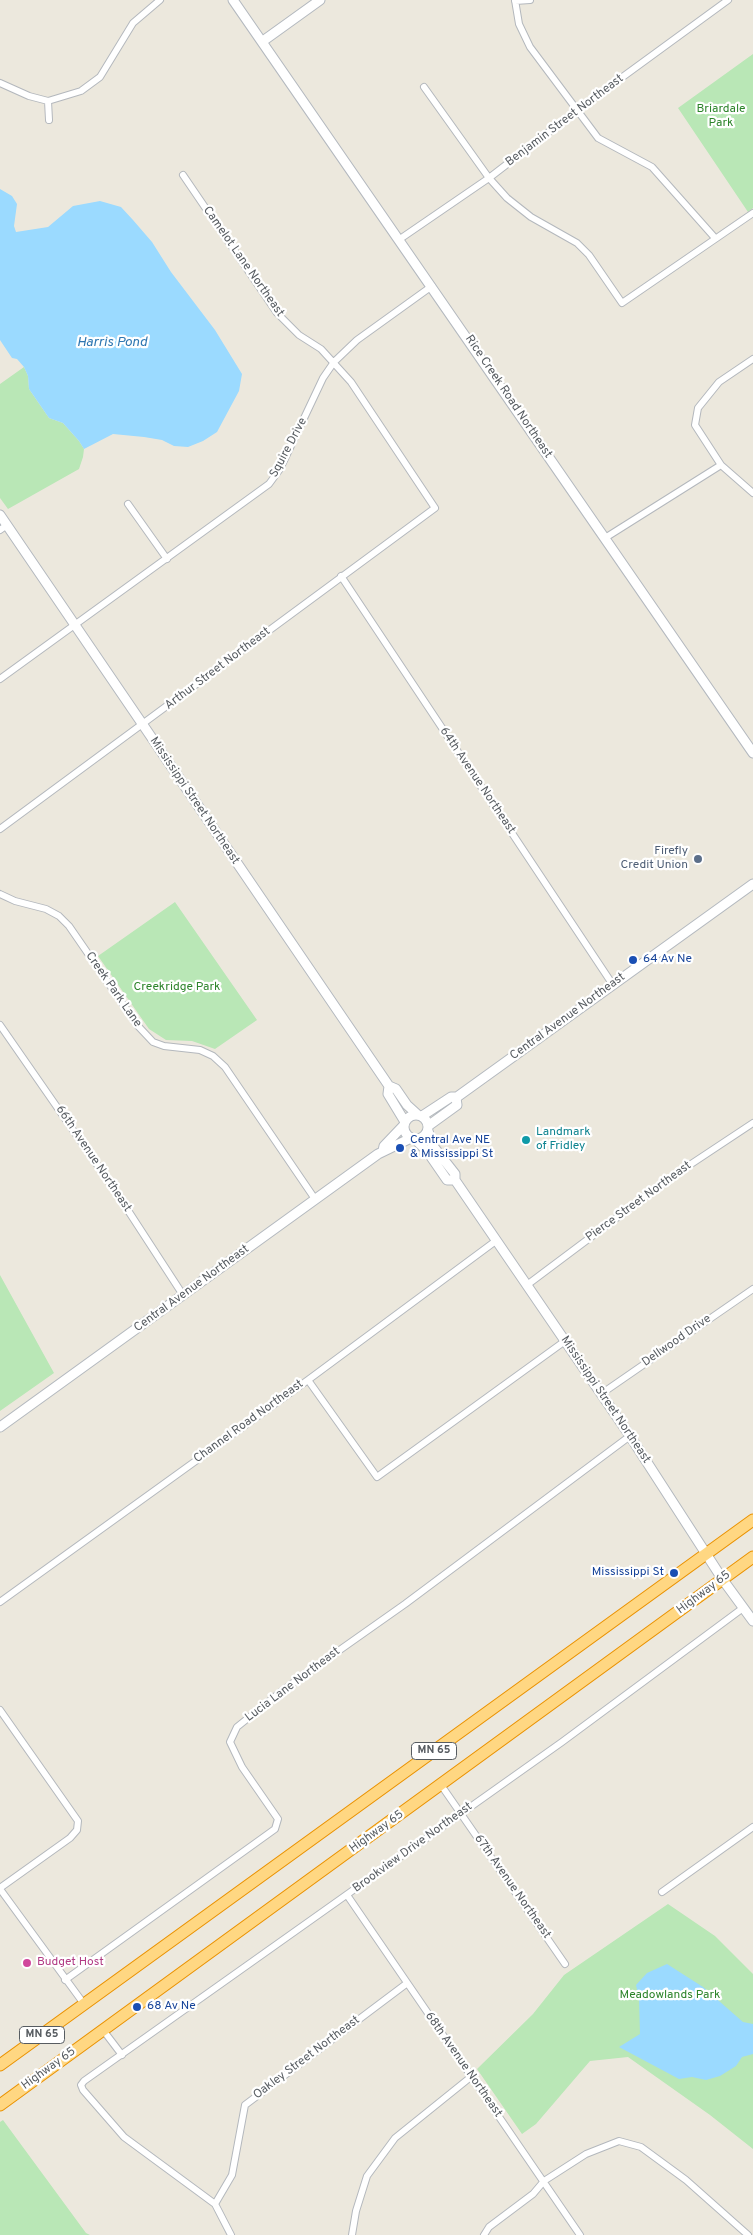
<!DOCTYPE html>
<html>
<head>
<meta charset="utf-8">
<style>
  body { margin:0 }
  canvas { display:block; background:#ece8dd }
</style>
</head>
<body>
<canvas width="753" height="2235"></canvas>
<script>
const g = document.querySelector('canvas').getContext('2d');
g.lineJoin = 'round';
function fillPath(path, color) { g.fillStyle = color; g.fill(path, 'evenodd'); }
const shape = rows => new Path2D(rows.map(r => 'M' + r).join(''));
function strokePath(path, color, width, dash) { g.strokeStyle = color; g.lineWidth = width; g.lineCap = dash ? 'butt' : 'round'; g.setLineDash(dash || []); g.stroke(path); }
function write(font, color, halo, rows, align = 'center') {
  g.font = font + ' Overpass,sans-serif'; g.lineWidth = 4.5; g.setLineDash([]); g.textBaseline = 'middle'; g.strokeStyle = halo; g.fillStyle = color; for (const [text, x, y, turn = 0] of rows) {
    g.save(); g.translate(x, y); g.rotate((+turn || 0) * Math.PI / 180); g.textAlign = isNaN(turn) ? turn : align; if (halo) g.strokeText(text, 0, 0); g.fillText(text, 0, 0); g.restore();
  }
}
const green = shape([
  [753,54,753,208,748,212,678,108],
  [24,367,28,376,29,389,49,418,63,423,79,441,84,449,83,457,79,469,8,509,0,498,0,384],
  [175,902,257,1020,215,1049,192,1041,166,1040,149,1029,98,956],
  [0,1275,54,1373,0,1411],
  [668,1904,715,1936,753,1974,753,2149,710,2115,628,2057,590,2061,536,2124,522,2134,477,2069,533,2014,564,1975],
  [3,2120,86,2233,90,2235,0,2235,0,2122]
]);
const water = shape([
  [0,189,12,196,17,204,14,226,16,232,48,227,73,206,100,201,121,207,133,220,152,242,171,272,215,330,242,374,239,391,217,432,203,441,188,447,174,446,162,440,144,437,113,434,84,449,79,441,63,423,49,418,29,389,28,376,24,367,17,359,12,358,0,340],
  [667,1964,703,1987,743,2022,753,2024,753,2054,742,2057,736,2066,720,2076,706,2080,692,2077,679,2079,619,2047,640,2034,639,1998,636,1985,647,1973]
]);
const street = shape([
  [515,0,519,24,530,47,598,138,652,167,715,238],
  [515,1,530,0],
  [0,83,29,96,48,101,81,91,100,77,133,23,160,0],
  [424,87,489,178,507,198,531,217,577,243,589,255,622,303,753,213],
  [48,101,49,120],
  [400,239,489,178,576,111,728,0],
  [753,359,719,382,698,408,695,425,721,465,753,493],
  [128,504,167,559],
  [0,530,7,525],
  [605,538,721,465],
  [341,576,613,985],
  [0,679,269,484,280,469,323,378,334,362,357,340,432,286],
  [0,829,435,508,351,382,321,349,299,335,277,313,183,175],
  [0,894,15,901,46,909,59,916,69,926,138,1026,153,1042,164,1046,200,1050,213,1056,225,1067,315,1199],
  [0,1025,116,1192,183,1295],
  [527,1285,667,1180,753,1123],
  [308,1380,377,1477,565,1341],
  [601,1394,753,1289],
  [0,1602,308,1380,497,1240],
  [0,1710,78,1821,77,1830,70,1838,0,1888],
  [441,1785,565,1964],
  [0,1889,84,2004],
  [662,1892,753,1827],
  [347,1895,580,2235],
  [65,1980,275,1829,278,1819,242,1767,230,1742,237,1727,283,1690,405,1604,630,1436],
  [103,2030,122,2055],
  [215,2204,232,2175,245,2105,406,1984],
  [231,2235,215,2204,124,2137,83,2090,81,2085,84,2081,562,1742,743,1608],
  [352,2235,356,2211,367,2176,395,2138,472,2076],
  [484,2235,489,2227,533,2194,544,2181,586,2154,619,2141,641,2147,686,2180,748,2235]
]);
const secondary = shape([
  [233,0,753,753],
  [263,41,320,0],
  [0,515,389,1086,396,1089,407,1105,418,1115],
  [389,1086,388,1094,405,1122],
  '404 1127a12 12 0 1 1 24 0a12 12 0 1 1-24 0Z',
  [422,1116,451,1097,457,1097,753,884],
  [428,1126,457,1105,456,1098],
  [428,1131,433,1146,455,1174,455,1180,630,1436,723,1580,753,1621],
  [415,1139,427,1151,447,1180,455,1180],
  [383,1151,384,1146,404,1125],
  [0,1427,378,1154,411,1138]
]);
const highway = shape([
  [0,2065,753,1520],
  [0,2105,753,1557]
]);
const markers = [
  [698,859,5,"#5c6f8a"],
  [633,960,5,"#1a4fb4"],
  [526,1140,5,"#0f9aa8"],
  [400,1148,5,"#1a4fb4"],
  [674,1573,5,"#1a4fb4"],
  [27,1963,5,"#d1479c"],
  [137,2007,5,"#1a4fb4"]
];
const shields = [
  [434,1751,45],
  [42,2035,45]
];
const shieldNames = [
  ["MN 65",434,1751],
  ["MN 65",42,2035]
];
const parkNames = [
  ["Briardale",721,110],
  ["Park",721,124],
  ["Creekridge Park",177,988],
  ["Meadowlands Park",670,1996]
];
const streetNames = [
  ["Benjamin Street Northeast",565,121,-37],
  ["Camelot Lane Northeast",243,262,55],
  ["Rice Creek Road Northeast",508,397,56],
  ["Squire Drive",289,448,-62],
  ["Arthur Street Northeast",218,669,-37],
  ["64th Avenue Northeast",477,781,56],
  ["Mississippi Street Northeast",194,801,56],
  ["Creek Park Lane",113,990,55],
  ["Central Avenue Northeast",568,1017,-36],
  ["66th Avenue Northeast",93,1159,56],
  ["Pierce Street Northeast",639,1202,-36],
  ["Central Avenue Northeast",192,1289,-36],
  ["Dellwood Drive",677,1341,-35],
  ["Mississippi Street Northeast",605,1400,56],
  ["Channel Road Northeast",249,1422,-36],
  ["Highway 65",704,1593,-37],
  ["Lucia Lane Northeast",293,1685,-37],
  ["Highway 65",377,1832,-36],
  ["Brookview Drive Northeast",413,1848,-36],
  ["67th Avenue Northeast",512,1887,55],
  ["Oakley Street Northeast",307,2058,-37],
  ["68th Avenue Northeast",463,2065,55],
  ["Highway 65",49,2069,-36]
];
const serviceNames = [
  ["Firefly",688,852],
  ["Credit Union",688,866]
];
const transitNames = [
  ["64 Av Ne",643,960],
  ["Central Ave NE",410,1141],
  ["& Mississippi St",410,1155],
  ["Mississippi St",664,1573,"right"],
  ["68 Av Ne",147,2007]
];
const cultureNames = [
  ["Landmark",536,1133],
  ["of Fridley",536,1147]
];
const hotelNames = [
  ["Budget Host",37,1963]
];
const waterNames = [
  ["Harris Pond",112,343]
];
fillPath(green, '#b9e7b6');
fillPath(water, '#9bdaff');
strokePath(street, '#b4b8bd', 8);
strokePath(secondary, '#b4b9bf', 11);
strokePath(highway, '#ea9200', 13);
strokePath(street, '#fff', 6);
strokePath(secondary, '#fff', 9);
strokePath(highway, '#ffd782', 11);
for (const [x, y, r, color] of markers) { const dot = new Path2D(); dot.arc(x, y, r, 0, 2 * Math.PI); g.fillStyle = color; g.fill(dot); strokePath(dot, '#fff', 2); }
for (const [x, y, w] of shields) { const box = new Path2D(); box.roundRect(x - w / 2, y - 8.5, w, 17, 4); g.fillStyle = '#fff'; g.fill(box); strokePath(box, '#575c61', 1); }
write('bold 11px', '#575c61', null, shieldNames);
write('12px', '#2d842b', '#fff', parkNames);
write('12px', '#575c61', '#fff', streetNames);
write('12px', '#4e5e75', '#fff', serviceNames, 'right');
write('12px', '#164399', '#fff', transitNames, 'left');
write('12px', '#0d838f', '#fff', cultureNames, 'left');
write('12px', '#b23c85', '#fff', hotelNames, 'left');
write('italic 14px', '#2e76b1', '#fff', waterNames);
</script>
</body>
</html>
